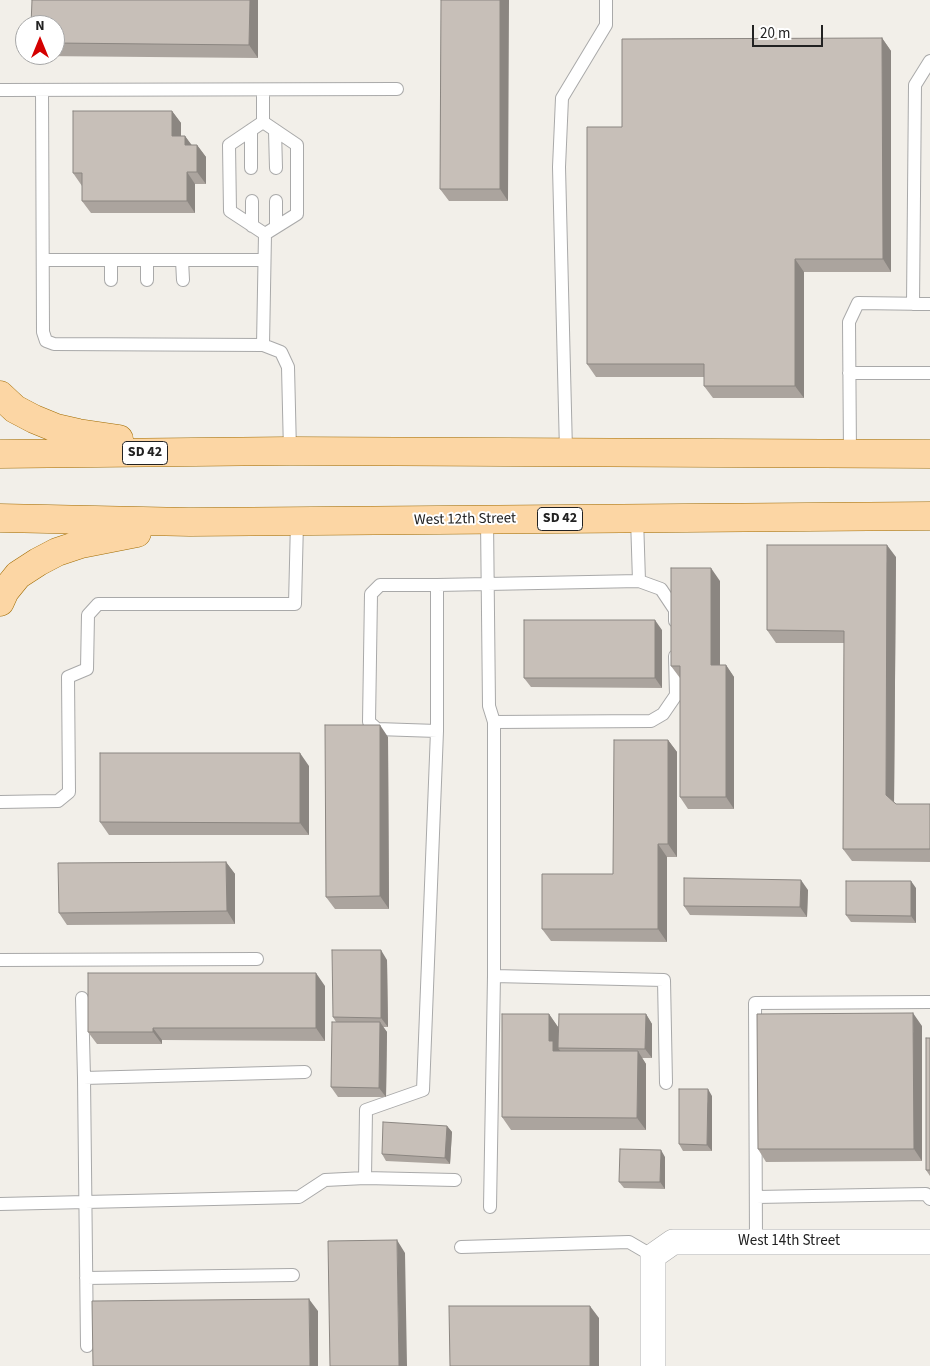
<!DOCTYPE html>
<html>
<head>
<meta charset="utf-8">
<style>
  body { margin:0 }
  #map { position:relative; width:930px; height:1366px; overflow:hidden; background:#f2efe9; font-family:"Source Sans 3",sans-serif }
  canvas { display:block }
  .north { position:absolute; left:15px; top:15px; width:50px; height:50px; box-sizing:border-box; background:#fff; border:1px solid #a7a7a7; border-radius:50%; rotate:0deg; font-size:14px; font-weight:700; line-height:20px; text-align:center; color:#222 }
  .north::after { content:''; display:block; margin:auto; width:18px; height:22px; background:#d40000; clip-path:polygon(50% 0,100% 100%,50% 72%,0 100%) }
  .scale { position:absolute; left:752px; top:25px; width:71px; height:22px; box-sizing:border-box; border:2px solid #222; border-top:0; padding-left:6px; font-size:15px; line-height:18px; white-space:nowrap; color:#222; -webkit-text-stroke:4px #fff; paint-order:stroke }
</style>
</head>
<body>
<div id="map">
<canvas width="930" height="1366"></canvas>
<div class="north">N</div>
<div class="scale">20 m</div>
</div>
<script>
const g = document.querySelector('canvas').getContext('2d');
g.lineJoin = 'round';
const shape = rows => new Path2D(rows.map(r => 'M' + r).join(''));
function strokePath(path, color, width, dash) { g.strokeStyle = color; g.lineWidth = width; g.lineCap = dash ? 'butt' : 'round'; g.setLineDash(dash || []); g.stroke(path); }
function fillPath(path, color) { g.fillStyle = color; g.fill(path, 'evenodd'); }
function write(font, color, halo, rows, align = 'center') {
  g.font = font + ' "Source Sans 3",sans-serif'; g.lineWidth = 4; g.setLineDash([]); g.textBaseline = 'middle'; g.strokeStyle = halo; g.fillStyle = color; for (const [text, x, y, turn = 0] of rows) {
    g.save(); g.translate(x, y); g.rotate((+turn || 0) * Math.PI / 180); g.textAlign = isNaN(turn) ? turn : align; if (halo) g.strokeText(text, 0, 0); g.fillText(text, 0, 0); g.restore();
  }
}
const service = shape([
  [0,90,397,89],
  [42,90,43,332,46,341,54,344,263,345,281,352,288,367,290,451],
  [263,90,263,122,229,145,230,211,265,234,263,345],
  [263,122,297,145,297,214,265,234],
  [251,130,251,168],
  [275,131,276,168],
  [252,201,252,226],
  [276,201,276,227],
  [43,260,264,260],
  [111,260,111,280],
  [147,260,147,280],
  [182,260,183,280],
  [913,304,915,85,930,61],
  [849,373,930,373],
  [566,451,559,167,562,98,606,25,606,0],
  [850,454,849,322,858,303,930,304],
  [637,518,639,581],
  [487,520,489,706,494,722,651,721,663,714,676,695,675,656],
  [437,585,380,585,371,594,369,722,377,729,437,731],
  [494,722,494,976,664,980,666,1083],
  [0,802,58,801,69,792,68,677,87,669,88,615,98,604,295,604,297,522],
  [0,960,257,959],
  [82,998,84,1078],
  [365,1178,455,1180],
  [756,1197,926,1194,930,1199],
  [0,1204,299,1197,325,1180,365,1178,366,1110,423,1090,437,731,437,585,639,581,661,589,675,610,675,621],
  [490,1207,494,976],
  [756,1242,755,1003,930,1002],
  [461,1247,629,1242,653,1256],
  [86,1278,293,1275],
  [87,1346,84,1078,305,1072]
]);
const minor = shape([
  [653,1366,653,1256,673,1242,930,1242]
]);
const primary = shape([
  [0,395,15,409,34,419,56,428,78,433,119,439],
  [0,454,290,451,930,454],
  [0,518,190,522,930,516],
  [0,602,5,591,18,575,38,562,57,552,81,544,137,533]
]);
const wall = shape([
  [32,0,258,0,258,58,40,56,39,55,55,55,55,25],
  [441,0,508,201,449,201,440,189],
  [882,38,891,51,891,272,804,272,804,398,713,398,704,386,704,377,596,377,587,364,622,127],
  [172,111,181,123,181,136,185,136,191,145,197,145,206,157,206,184,195,184,195,213,91,213,82,201,82,186,73,173],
  [896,557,894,803,896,804,930,804,930,862,852,861,843,849,844,643,776,643,767,630],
  [720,581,720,665,726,665,734,677,734,809,688,809,680,797,680,678,671,666],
  [662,630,662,688,531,687,524,678],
  [388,737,389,909,335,909,326,897],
  [668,740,677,752,677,857,667,857,667,942,551,941,542,929,613,874],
  [309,766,309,835,109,835,100,822],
  [226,862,235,874,235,924,67,925,59,913],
  [916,888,916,923,851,922,846,915],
  [808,890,807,917,690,915,684,906],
  [387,960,388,1027,383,1027,387,1032,386,1097,338,1097,331,1087,336,1022,333,1017],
  [325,986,325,1041,162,1040,162,1044,97,1044,88,1032],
  [549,1014,558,1027,558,1048,560,1051,558,1048,646,1014,652,1024,652,1058,642,1058,646,1064,646,1130,511,1130,502,1117],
  [922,1026,922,1161,766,1162,758,1149],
  [930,1038,930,1176,926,1170],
  [712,1096,712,1151,683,1151,679,1144],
  [447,1126,452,1132,450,1164,386,1161,382,1154],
  [665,1157,665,1189,624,1188,619,1182]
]);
const shadedWall = shape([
  [250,0,258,0,258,58,249,45],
  [500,0,509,0,508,201,500,189],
  [882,38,891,51,891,272,883,259],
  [172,111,181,123,181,148,172,136],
  [185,136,194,148,185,145],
  [197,145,206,157,206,184,197,172],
  [187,172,195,184,195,213,187,201],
  [795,259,804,272,804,398,795,386],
  [887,545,896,557,894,808,886,795],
  [711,568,720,581,720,677,711,665],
  [655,620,662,630,662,688,655,678],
  [726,665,734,677,734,809,726,797],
  [380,725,388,737,389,909,380,896],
  [668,740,677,752,677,857,668,844],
  [300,753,309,766,309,835,300,823],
  [658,844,667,857,667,942,658,929],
  [226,862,235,874,235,924,227,911],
  [801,880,808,890,807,917,800,907],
  [911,881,916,888,916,923,911,916],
  [381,950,387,960,388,1027,381,1018],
  [316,973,325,986,325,1041,316,1028],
  [913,1013,922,1026,922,1161,914,1149],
  [549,1014,558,1027,558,1048,562,1053,553,1051,549,1041],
  [646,1014,652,1024,652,1058,645,1049],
  [380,1022,387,1032,386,1097,379,1088],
  [153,1028,162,1040,162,1044,153,1032],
  [638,1051,646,1064,646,1130,637,1118],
  [708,1089,712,1096,712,1151,707,1145],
  [447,1126,452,1132,450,1164,445,1158],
  [661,1150,665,1157,665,1189,660,1182],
  [397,1240,405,1253,407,1366,399,1366],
  [309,1299,318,1311,318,1366,310,1366],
  [590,1306,599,1318,599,1366,590,1366]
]);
const building = shape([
  [32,0,250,0,249,45,55,43,55,25,31,25,32,0],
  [441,0,500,0,500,189,440,189,441,0],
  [882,38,883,259,795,259,795,386,704,386,704,364,587,364,587,127,622,127,622,39,882,38],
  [73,111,172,111,172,136,185,136,185,145,197,145,197,172,187,172,187,201,82,201,82,173,73,173,73,111],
  [767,545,887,545,886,795,896,804,930,804,930,849,843,849,844,631,767,630,767,545],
  [671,568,711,568,711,665,726,665,726,797,680,797,680,666,671,666,671,568],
  [524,620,655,620,655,678,524,678,524,620],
  [325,725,380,725,380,896,326,897,325,725],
  [614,740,668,740,668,844,658,844,658,929,542,929,542,874,613,874,614,740],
  [100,753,300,753,300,823,100,822,100,753],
  [226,862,227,911,59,913,58,863,226,862],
  [684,878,801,880,800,907,684,906,684,878],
  [846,881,911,881,911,916,846,915,846,881],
  [332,950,381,950,381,1018,333,1017,332,950],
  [88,973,316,973,316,1028,153,1028,153,1032,88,1032,88,973],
  [913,1013,914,1149,758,1149,757,1014,913,1013],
  [502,1014,549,1014,549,1041,553,1041,553,1051,638,1051,637,1118,502,1117,502,1014],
  [559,1014,646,1014,645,1049,558,1048,559,1014],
  [332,1022,380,1022,379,1088,331,1087,332,1022],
  [926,1038,930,1038,930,1170,926,1170,926,1038],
  [679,1089,708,1089,707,1145,679,1144,679,1089],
  [383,1122,447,1126,445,1158,382,1154,383,1122],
  [620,1149,661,1150,660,1182,619,1182,620,1149],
  [397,1240,399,1366,330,1366,328,1241,397,1240],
  [309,1299,310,1366,93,1366,92,1301,309,1299],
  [449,1306,590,1306,590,1366,450,1366,449,1306]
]);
const shields = [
  [145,453,45],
  [560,519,45]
];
const shieldNames = [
  ["SD 42",145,453],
  ["SD 42",560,519]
];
const streetNames = [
  ["West 12th Street",465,520,-1],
  ["West 14th Street",789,1242]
];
strokePath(service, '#a9a9a9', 14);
strokePath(minor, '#a9a9a9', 26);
strokePath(primary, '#a06b00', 29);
strokePath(service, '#fff', 12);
strokePath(minor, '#fff', 25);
strokePath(primary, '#fcd6a4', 28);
fillPath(wall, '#aba49e');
fillPath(shadedWall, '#8b8681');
fillPath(building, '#c7bfb8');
strokePath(building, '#8b8681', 1);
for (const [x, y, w] of shields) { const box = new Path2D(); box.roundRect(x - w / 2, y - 11.5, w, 23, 4); g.fillStyle = '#fff'; g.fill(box); strokePath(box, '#222', 1); }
write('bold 14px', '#222', null, shieldNames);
write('15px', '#222', '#fff', streetNames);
</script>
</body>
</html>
